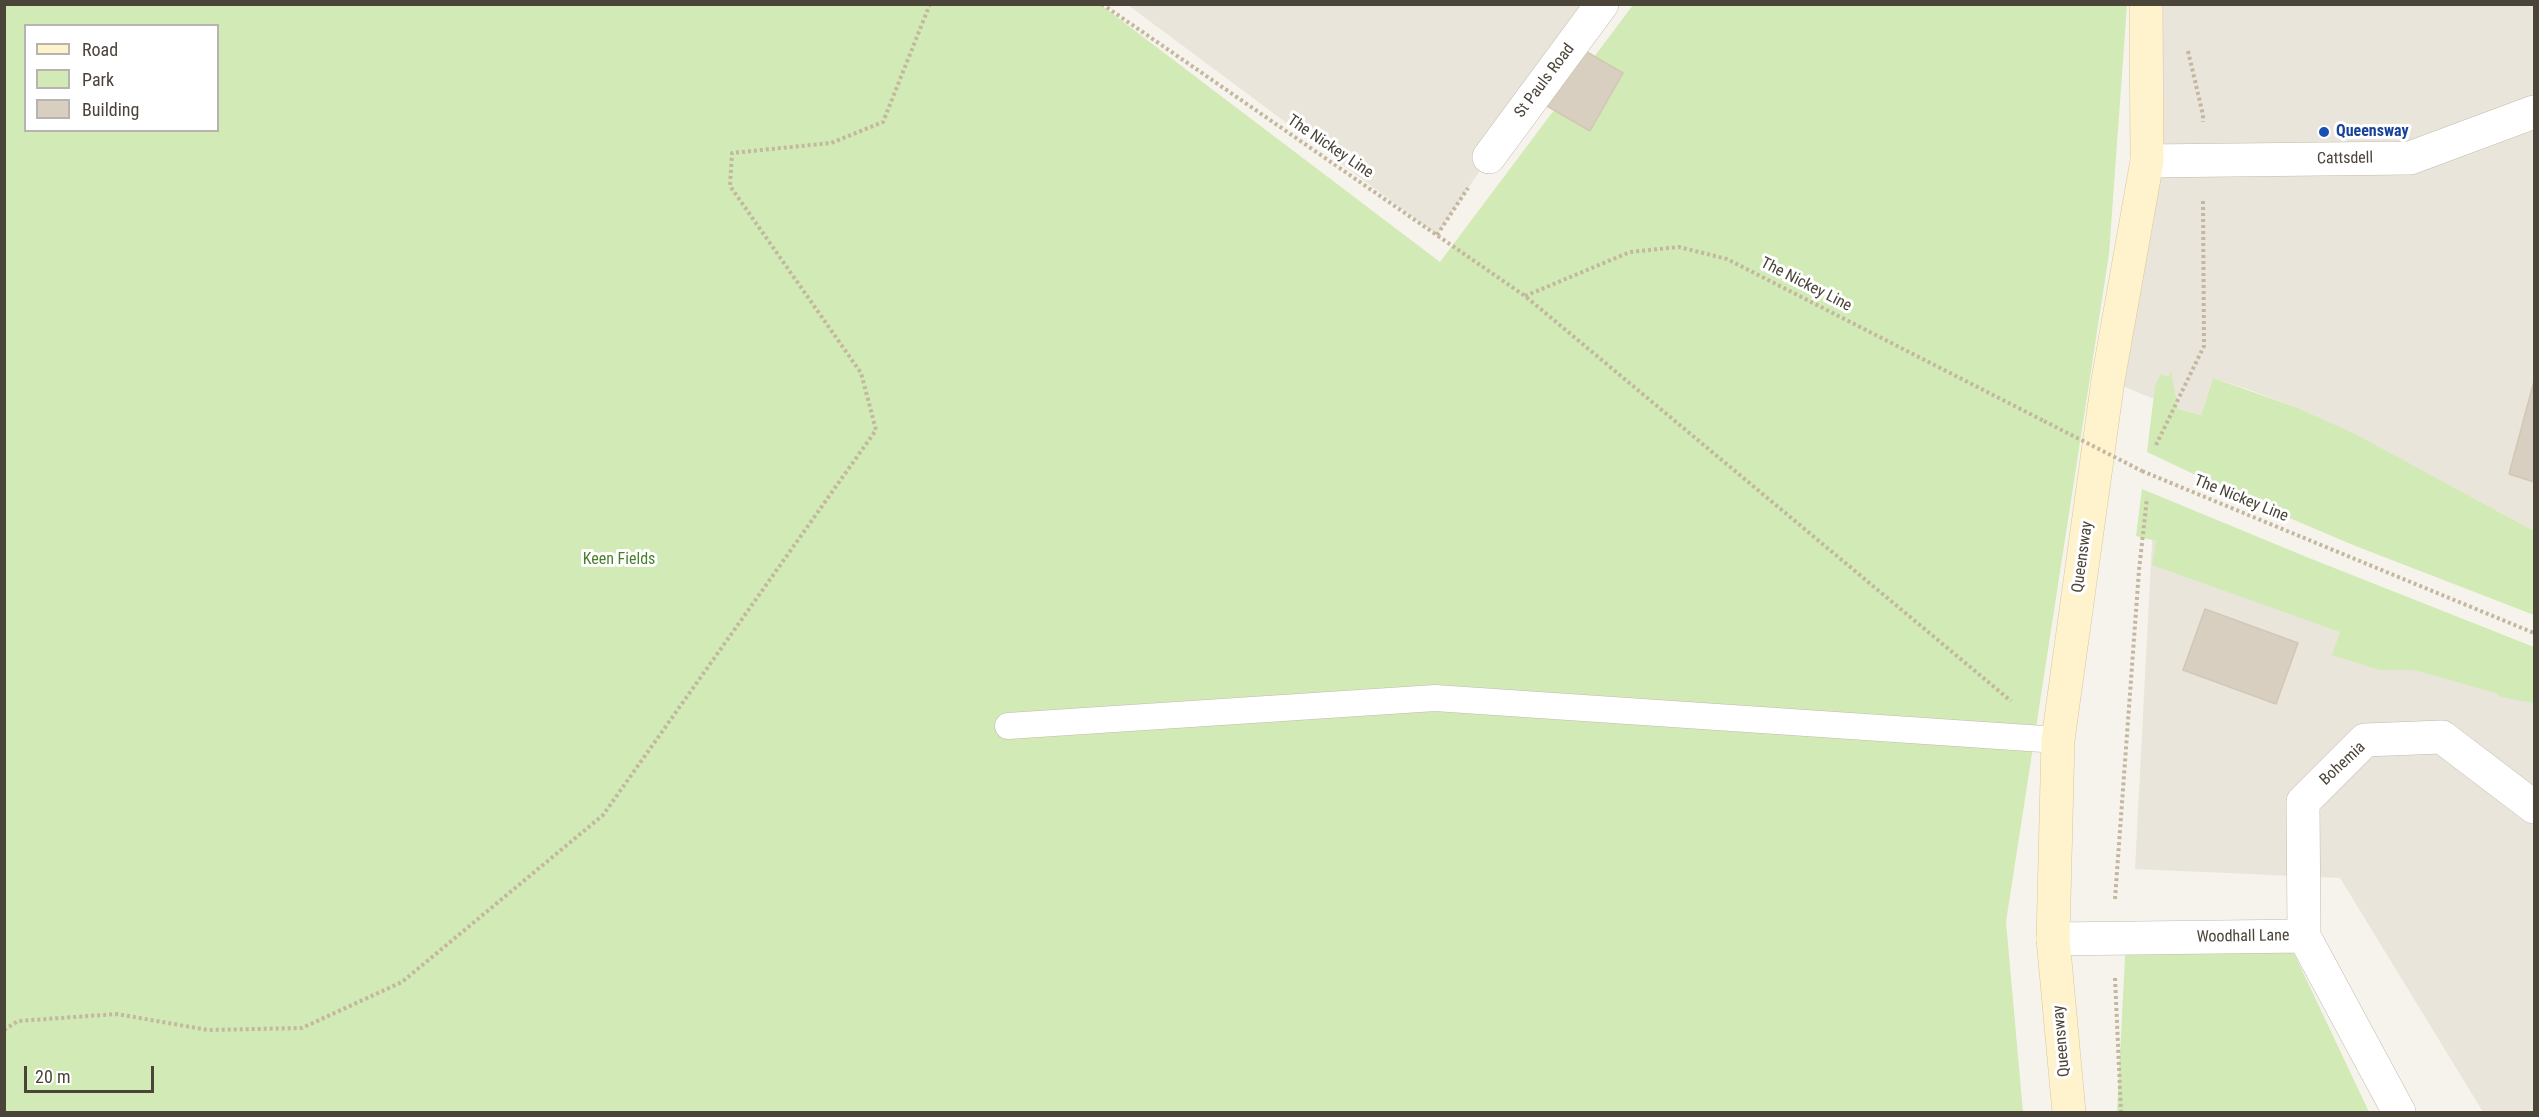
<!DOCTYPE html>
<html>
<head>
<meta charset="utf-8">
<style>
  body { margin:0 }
  #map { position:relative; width:2539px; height:1117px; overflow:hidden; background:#f6f3ec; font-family:"Roboto Condensed",sans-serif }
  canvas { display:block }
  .frame { position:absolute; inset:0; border:6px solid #4b4439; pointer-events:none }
  .legend { position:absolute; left:24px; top:24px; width:195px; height:108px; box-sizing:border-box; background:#fff; border:2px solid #b7b4b0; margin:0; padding:8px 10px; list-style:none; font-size:18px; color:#4b4439 }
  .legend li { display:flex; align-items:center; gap:12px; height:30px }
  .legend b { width:30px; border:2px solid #b7b4b0 }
  .scale { position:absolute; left:24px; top:1066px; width:130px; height:27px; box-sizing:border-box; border:3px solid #4b4439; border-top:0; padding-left:8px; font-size:18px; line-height:21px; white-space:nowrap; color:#4b4439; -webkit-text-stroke:4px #fff; paint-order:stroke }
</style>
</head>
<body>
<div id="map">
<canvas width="2539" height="1117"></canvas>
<div class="frame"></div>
<ul class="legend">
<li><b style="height:8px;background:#fff3cd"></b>Road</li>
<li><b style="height:16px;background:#d2eab5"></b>Park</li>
<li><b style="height:16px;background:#d8cfc1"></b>Building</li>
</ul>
<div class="scale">20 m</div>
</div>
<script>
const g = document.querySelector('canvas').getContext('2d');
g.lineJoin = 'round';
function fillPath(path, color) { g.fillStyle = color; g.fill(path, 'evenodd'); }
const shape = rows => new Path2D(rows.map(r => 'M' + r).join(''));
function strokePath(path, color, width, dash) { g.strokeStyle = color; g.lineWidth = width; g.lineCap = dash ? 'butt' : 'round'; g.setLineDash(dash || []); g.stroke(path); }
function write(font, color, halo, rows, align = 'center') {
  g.font = font + ' "Roboto Condensed",sans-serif'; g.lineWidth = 6; g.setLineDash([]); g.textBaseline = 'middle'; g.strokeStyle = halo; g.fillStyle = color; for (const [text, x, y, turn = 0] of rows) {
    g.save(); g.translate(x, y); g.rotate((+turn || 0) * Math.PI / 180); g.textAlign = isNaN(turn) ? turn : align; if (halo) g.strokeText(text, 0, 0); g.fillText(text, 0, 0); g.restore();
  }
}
const residential = shape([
  [1128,5,1602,5,1489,157,1437,235],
  [2146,5,2534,5,2534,531,2369,442,2298,408,2247,389,2213,378,2201,415,2178,409,2108,380,2147,161],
  [2154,503,2534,679,2534,1112,2483,1112,2340,878,2135,869]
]);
const green = shape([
  [5,5,1101,5,1440,262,1633,5,2127,5,2109,254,2006,922,2023,1112,5,1112],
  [26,26,218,26,218,130,26,130],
  [2171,371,2178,409,2201,415,2213,378,2298,408,2357,435,2534,531,2534,615,2353,545,2259,505,2147,452,2155,386,2161,374,2168,377],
  [2142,489,2309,558,2534,647,2534,703,2501,697,2496,693,2414,670,2380,670,2332,655,2340,632,2152,565,2156,541,2136,536],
  [2283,930,2369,1112,2117,1112,2126,939]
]);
const building = shape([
  [1580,48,1623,73,1590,131,1547,106,1580,48],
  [2534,381,2534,482,2509,474,2534,381],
  [2205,609,2298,643,2276,704,2183,670,2205,609]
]);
const path = shape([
  [1102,4,1525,296,2011,701],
  [2188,51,2203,115,2203,122],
  [1437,235,1468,188],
  [1525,296,1630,252,1679,247,1727,259,2044,421],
  [2156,445,2204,346,2203,199],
  [2142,471,2534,633],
  [2115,899,2139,570,2147,498],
  [2115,978,2121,1112],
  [4,1030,18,1021,117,1014,208,1030,302,1028,402,982,603,815,876,430,861,373,730,186,732,153,831,143,883,122,930,4]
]);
const lane = shape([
  [1008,726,1435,698,2058,740]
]);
const street = shape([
  [1489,157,1602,4],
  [2147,161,2410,158,2534,112],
  [2304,936,2303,802,2365,740,2442,737,2534,807],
  [2053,939,2304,936,2399,1112]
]);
const secondary = shape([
  [2069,1112,2053,939,2058,740,2108,380,2147,161,2146,4]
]);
const pathBridge = shape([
  [2044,421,2142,471]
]);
const markers = [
  [2324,132,6,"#1a4fb4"]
];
const streetNames = [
  ["St Pauls Road",1545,81,-53],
  ["The Nickey Line",1330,147,34],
  ["Cattsdell",2345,159,-1],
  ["The Nickey Line",1806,285,27],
  ["The Nickey Line",2241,499,22],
  ["Queensway",2083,557,-82],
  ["Bohemia",2343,764,-43],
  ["Woodhall Lane",2243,937,-1],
  ["Queensway",2062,1041,-95]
];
const transitNames = [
  ["Queensway",2336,132]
];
const parkNames = [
  ["Keen Fields",619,560]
];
fillPath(residential, '#eae5da');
fillPath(green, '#d2eab5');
fillPath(building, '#d8cfc1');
strokePath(building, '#d3c7b4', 1.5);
strokePath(lane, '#c2bbae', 27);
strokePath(street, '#c2bbae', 34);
strokePath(secondary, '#d6c79b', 34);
strokePath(path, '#c4b79f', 4, [3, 3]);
strokePath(lane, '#fff', 26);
strokePath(street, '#fff', 33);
strokePath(secondary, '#fff3cd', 33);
strokePath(pathBridge, '#c4b79f', 4, [3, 3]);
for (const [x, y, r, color] of markers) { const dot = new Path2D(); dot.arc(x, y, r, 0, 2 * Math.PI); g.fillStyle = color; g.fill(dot); strokePath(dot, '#fff', 2); }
write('16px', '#4b4439', '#fff', streetNames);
write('bold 16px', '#164399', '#fff', transitNames, 'left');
write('16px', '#4a7f2a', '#fff', parkNames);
</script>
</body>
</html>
